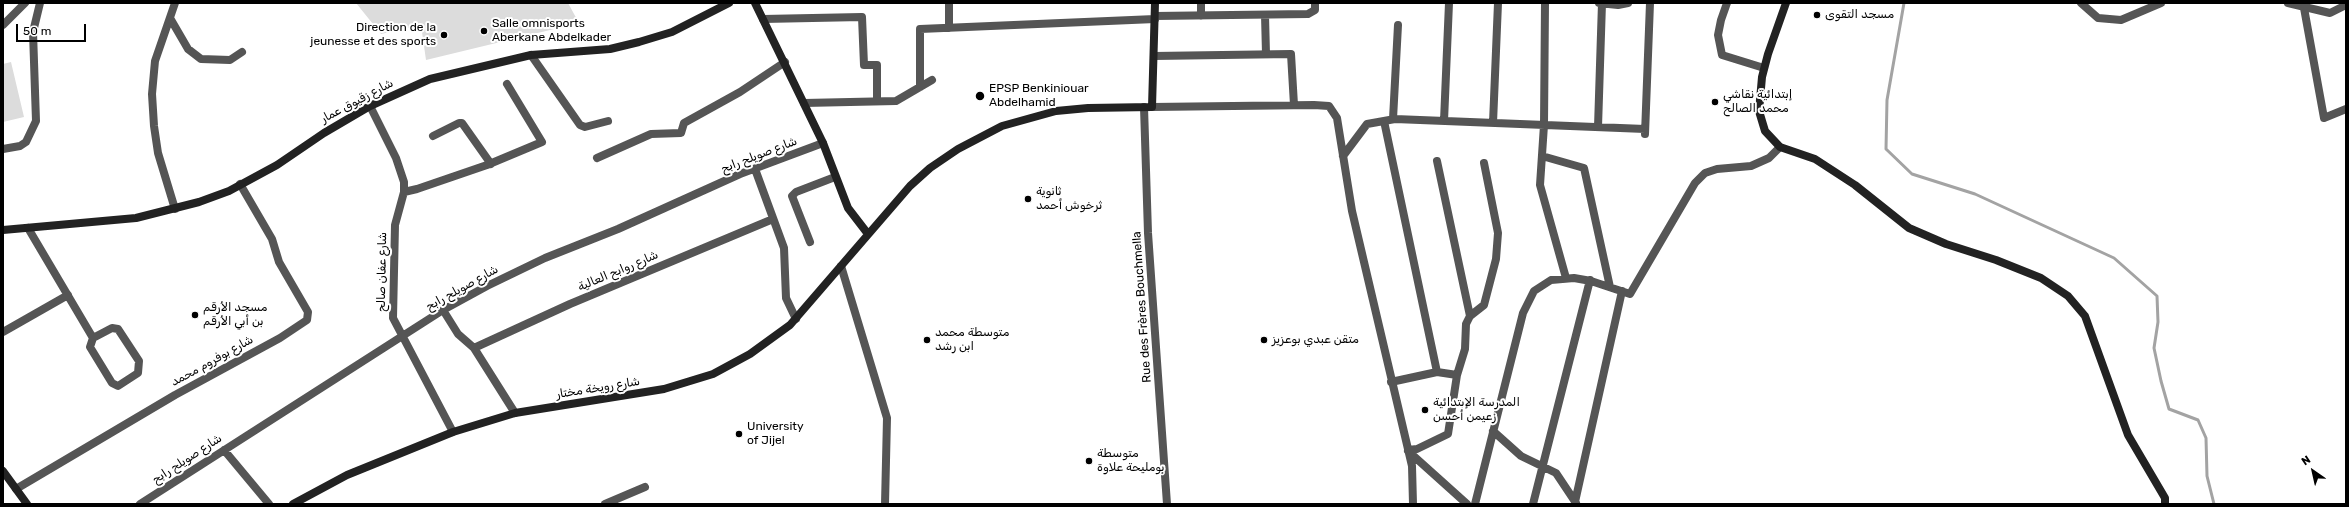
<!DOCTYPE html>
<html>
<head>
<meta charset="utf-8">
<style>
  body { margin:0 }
  #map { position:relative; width:2349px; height:507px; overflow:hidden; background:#fff; font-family:Rubik,sans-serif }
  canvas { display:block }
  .frame { position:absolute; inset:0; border:4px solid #000; pointer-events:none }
  .north { position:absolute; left:2293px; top:451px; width:40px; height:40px; -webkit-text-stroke:3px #fff; paint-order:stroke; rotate:326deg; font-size:11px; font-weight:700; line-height:16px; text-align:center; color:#000 }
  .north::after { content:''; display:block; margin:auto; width:14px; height:18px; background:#000; clip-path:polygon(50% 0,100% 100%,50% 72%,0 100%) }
  .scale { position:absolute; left:16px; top:24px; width:70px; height:18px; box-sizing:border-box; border:2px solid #000; border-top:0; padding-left:5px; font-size:12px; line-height:14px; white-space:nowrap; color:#000; -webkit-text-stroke:3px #fff; paint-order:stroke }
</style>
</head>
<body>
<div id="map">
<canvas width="2349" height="507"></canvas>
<div class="frame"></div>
<div class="north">N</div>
<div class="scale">50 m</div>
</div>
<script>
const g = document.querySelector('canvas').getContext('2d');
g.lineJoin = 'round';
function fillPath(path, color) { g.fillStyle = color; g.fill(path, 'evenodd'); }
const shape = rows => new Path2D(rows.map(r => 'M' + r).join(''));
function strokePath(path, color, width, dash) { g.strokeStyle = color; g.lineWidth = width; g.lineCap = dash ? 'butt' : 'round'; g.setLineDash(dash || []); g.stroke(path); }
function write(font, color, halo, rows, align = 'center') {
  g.font = font + ' Rubik,Vazirmatn,sans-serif'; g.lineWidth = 4; g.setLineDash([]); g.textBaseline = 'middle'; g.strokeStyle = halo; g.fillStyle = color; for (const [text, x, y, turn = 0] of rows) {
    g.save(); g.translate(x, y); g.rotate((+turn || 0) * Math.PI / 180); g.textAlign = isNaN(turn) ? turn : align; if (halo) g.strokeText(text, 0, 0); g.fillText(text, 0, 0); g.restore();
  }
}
const green = shape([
  [356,3,568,3,579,23,426,60,421,25,381,34],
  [11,62,24,117,3,122,3,64]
]);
const stream = shape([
  [1904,3,1887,100,1886,149,1912,174,1975,194,2114,258,2157,296,2158,322,2154,348,2161,381,2169,409,2198,420,2206,438,2207,476,2214,504]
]);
const minor = shape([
  [949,3,949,28],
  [1201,3,1201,16],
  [1545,3,1544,125,1540,185,1566,278],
  [1599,3,1618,5,1628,3],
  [1727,3,1721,20,1718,35,1722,55,1764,68],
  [2081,3,2098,18,2121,20,2161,3],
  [2288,3,2330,13,2346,5],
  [2304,8,2324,118,2346,109],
  [1265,15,1266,54],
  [1155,16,1308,14,1315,10,1315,3],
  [170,18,188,49,201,59,230,60,242,52],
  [763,19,862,17,864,65,877,65,877,101],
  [3,25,25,3],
  [531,55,580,125,585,127,608,121],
  [1154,56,1291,54,1294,105],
  [920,87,920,29,1155,19],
  [804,103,896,101,932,80],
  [370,106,396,158,404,182,404,192,395,225,393,318,453,432],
  [1144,107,1148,233,1167,504],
  [1152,107,1314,105,1329,106,1337,118,1352,211,1412,466,1413,504],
  [1393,119,1398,25],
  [1384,121,1437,372],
  [1444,121,1449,3],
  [1493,123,1498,3],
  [1598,127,1602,3],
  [1645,134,1650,3],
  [433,136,459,123,462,123,491,164],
  [3,149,20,146,26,142,36,121,33,32,40,3],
  [1343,156,1367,124,1395,119,1645,129],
  [1542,156,1584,168,1610,287],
  [597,158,651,134,681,133,684,123,740,92,785,62],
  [1437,161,1470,316],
  [755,169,784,248,786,298,796,319],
  [404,192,417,189,487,165,542,142,507,84],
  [175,209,158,153,154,126,152,94,155,61,175,3],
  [28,228,93,338,90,347,112,383,118,386,138,373,139,361,118,329,112,328,93,338],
  [810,242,792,196,796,192,835,177],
  [841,266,887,418,885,504],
  [443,310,458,334,474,348,515,413],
  [3,332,68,295],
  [474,348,570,304,773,219],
  [1391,382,1437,372,1457,375],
  [1493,431,1521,456,1556,473,1576,503],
  [224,450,269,504],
  [1408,450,1417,449,1448,434,1457,375,1465,349,1466,324,1470,316,1484,305,1496,259,1498,233,1484,163],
  [1408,451,1467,504],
  [16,489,175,395,280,338,307,320,308,312,279,262,272,239,240,184],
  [1575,502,1622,291],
  [140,504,443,310,487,286,545,258,618,229,740,174,823,143],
  [605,504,645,487],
  [1475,504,1523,313,1534,291,1551,280,1574,278,1591,281,1630,294,1695,183,1705,173,1717,169,1751,166,1769,158,1780,147],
  [1533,504,1590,280]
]);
const secondary = shape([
  [755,3,823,143,848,208,868,234],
  [1786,3,1768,54,1762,77,1759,111,1765,131,1780,147,1815,159,1855,185,1909,228,1946,244,1996,260,2041,278,2068,296,2085,316,2128,435,2165,498,2165,504],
  [3,230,136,218,199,202,229,191,277,165,324,133,370,106,430,79,531,55,610,49,639,42,672,32,729,3],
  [3,471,27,504],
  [293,504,347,475,453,432,515,413,664,389,713,374,750,354,790,325,910,186,930,168,958,149,1002,126,1056,111,1088,108,1152,107,1155,3]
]);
const markers = [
  [1817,15,4,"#000"],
  [484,31,4,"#000"],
  [444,35,4,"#000"],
  [980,96,5,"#000"],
  [1715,102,4,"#000"],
  [1028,199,4,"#000"],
  [195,315,4,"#000"],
  [927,340,4,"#000"],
  [1264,340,4,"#000"],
  [1425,410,4,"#000"],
  [739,434,4,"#000"],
  [1089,461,4,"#000"]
];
const poiNames = [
  ["مسجد التقوى",1825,15],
  ["Salle omnisports",492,24],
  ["Aberkane Abdelkader",492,38],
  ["Direction de la",436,28,"right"],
  ["jeunesse et des sports",436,42,"right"],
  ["EPSP Benkiniouar",989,89],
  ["Abdelhamid",989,103],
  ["إبتدائية نقاشي",1723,95],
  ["محمد الصالح",1723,109],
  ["ثانوية",1036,192],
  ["ثرخوش أحمد",1036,206],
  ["مسجد الأرقم",203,308],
  ["بن أبي الأرقم",203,322],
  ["متوسطة محمد",935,333],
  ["ابن رشد",935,347],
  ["متقن عبدي بوعزيز",1272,340],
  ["المدرسة الإبتدائية",1433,403],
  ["زعيمن أحسن",1433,417],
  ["University",747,427],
  ["of Jijel",747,441],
  ["متوسطة",1097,454],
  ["بومليحة علاوة",1097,468]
];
const streetNames = [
  ["شارع زقيوق عمار",357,101,-28],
  ["شارع صويلح رابح",759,155,-21],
  ["شارع روابح العالية",618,271,-23],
  ["شارع عفان صالح",382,272,-89],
  ["شارع صويلح رابح",462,288,-29],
  ["Rue des Frères Bouchmella",1142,307,-94],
  ["شارع بوفروم محمد",212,361,-29],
  ["شارع رويخة مختار",598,388,-9],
  ["شارع صويلح رابح",187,459,-33]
];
fillPath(green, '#dcdcdc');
strokePath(stream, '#a3a3a3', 3);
strokePath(minor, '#555', 8);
strokePath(secondary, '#222', 8);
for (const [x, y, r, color] of markers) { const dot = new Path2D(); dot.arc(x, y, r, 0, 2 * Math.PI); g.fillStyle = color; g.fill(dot); strokePath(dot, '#fff', 1.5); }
write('12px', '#000', '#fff', poiNames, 'left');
write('12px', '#000', '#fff', streetNames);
</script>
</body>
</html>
